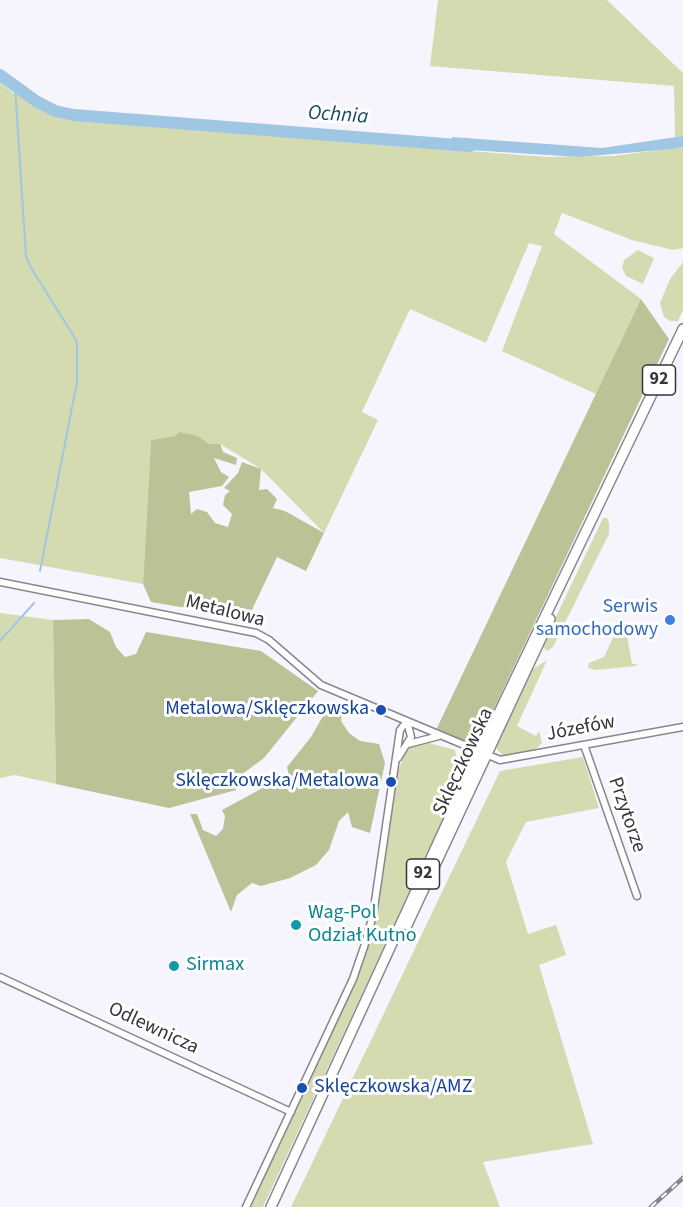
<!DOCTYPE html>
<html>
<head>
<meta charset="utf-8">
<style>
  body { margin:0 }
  canvas { display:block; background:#f6f5fe }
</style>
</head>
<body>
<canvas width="683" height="1207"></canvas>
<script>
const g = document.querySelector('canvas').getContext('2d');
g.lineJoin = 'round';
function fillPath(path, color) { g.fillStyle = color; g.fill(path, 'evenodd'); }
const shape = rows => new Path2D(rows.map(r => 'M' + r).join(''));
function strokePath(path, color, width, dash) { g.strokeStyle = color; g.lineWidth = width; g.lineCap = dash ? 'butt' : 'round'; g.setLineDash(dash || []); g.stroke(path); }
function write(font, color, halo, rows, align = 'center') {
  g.font = font + ' "Source Sans 3",sans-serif'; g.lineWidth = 6; g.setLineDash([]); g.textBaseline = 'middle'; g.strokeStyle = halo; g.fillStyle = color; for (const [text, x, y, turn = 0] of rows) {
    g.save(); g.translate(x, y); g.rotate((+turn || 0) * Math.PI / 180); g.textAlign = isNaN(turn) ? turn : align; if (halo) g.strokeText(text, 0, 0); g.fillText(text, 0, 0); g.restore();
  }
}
const green = shape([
  [438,0,607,0,683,73,683,136,675,138,674,86,430,66],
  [0,83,16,95,19,93,59,114,77,119,189,125,273,135,357,140,391,145,548,157,613,156,683,147,683,248,673,250,632,240,562,213,554,234,641,299,596,394,502,351,542,246,529,243,486,343,410,309,362,412,378,420,324,533,261,469,220,444,208,444,198,436,175,436,151,440,143,584,0,558],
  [638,250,654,258,643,284,626,276,622,268,624,260],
  [683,262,683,310,678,321,670,321,664,317,660,303,670,279],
  [603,518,607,518,609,523,609,534,553,647,547,651,542,646],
  [0,613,53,620,56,784,15,775,0,778],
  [625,624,632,664,637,664,636,666,596,670,588,668,589,663,604,657,619,625],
  [547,660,517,726,536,736,539,731,542,743,536,749,504,757,496,748,500,738,533,669],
  [429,743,455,750,458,765,465,772,263,1207,249,1207,355,980,368,944,378,907,398,771,404,755,411,747],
  [583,757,599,808,526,822,506,862,528,934,556,925,566,955,539,965,593,1144,483,1162,500,1207,291,1207,500,771]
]);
const forest = shape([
  [641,299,669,339,481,736,468,744,436,730],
  [179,432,198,436,209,444,220,444,223,452,237,458,236,465,214,458,221,472,229,477,222,486,189,492,191,514,197,509,207,512,215,523,228,527,232,514,223,505,225,495,230,491,224,488,238,473,242,462,261,469,259,490,267,489,277,499,273,508,285,511,324,533,306,571,277,557,249,616,245,618,151,602,143,584,151,440,175,436],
  [89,619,110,632,116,647,125,657,136,654,146,632,261,651,318,691,264,758,241,775,236,790,169,808,56,784,53,620],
  [331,702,342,705,341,721,349,733,360,741,379,744,385,763,370,833,352,827,348,812,339,821,329,850,316,865,290,878,261,886,252,883,237,895,231,912,190,814,197,814,203,830,216,836,223,829,225,816,222,810,272,783,278,786,289,776,287,767,311,737]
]);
const water = shape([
  [683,136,683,147,672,149,579,157,454,149,452,137,602,148]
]);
const stream = shape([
  [15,86,26,256,30,266,76,340,77,347,77,382,40,571],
  [0,641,34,603]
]);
const river = shape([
  [0,75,36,101,55,111,74,115,470,146]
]);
const minor = shape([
  [0,582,256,633,269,640,321,685,500,760,683,727],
  [408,744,439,736],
  [584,745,637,896],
  [398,758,411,737,407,721],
  [0,977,291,1112],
  [246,1207,353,979,364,947,373,915,400,730,407,721]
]);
const primary = shape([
  [407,925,550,619],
  [271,1207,471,771,683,329]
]);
const rail = shape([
  [651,1207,683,1178]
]);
const markers = [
  [670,620,6,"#3f7fe0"],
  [381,710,6,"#1a4fb4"],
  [391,782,6,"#1a4fb4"],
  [296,925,6,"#0f9aa8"],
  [174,966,6,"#0f9aa8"],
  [302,1088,6,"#1a4fb4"]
];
const shields = [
  [659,380,33],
  [423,874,33]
];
const shieldNames = [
  ["92",659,380],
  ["92",423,874]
];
const shopNames = [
  ["Serwis",658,608],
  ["samochodowy",658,631]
];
const streetNames = [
  ["Metalowa",225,612,14],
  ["Józefów",581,729,-11],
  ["Sklęczkowska",464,762,-65],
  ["Przytorze",626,815,71],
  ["Odlewnicza",153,1029,25]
];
const transitNames = [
  ["Metalowa/Sklęczkowska",369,710],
  ["Sklęczkowska/Metalowa",379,782],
  ["Sklęczkowska/AMZ",314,1088,"left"]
];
const cultureNames = [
  ["Wag-Pol",308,914],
  ["Odział Kutno",308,937],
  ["Sirmax",186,966]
];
const waterNames = [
  ["Ochnia",338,116,4]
];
fillPath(green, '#d4dbb1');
fillPath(forest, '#bac296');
fillPath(water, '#9fc7e4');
strokePath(stream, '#9fc7e4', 2);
strokePath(river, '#9fc7e4', 12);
strokePath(minor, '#87868e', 9);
strokePath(primary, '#87868e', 12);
strokePath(minor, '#fff', 6);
strokePath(primary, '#fff', 9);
strokePath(rail, '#87868c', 4.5);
strokePath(rail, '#fff', 2, [7]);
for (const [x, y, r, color] of markers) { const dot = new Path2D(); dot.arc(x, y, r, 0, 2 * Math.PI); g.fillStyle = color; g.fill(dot); strokePath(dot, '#fff', 2); }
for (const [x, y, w] of shields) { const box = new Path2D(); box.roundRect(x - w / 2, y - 15, w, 30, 4.5); g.fillStyle = '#fff'; g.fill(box); strokePath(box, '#363539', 1.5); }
write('bold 18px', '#363539', null, shieldNames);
write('20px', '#366cbe', '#fff', shopNames, 'right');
write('20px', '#363539', '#fff', streetNames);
write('20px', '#164399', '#fff', transitNames, 'right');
write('20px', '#0d838f', '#fff', cultureNames, 'left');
write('italic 21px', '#174764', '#fff', waterNames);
</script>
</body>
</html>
